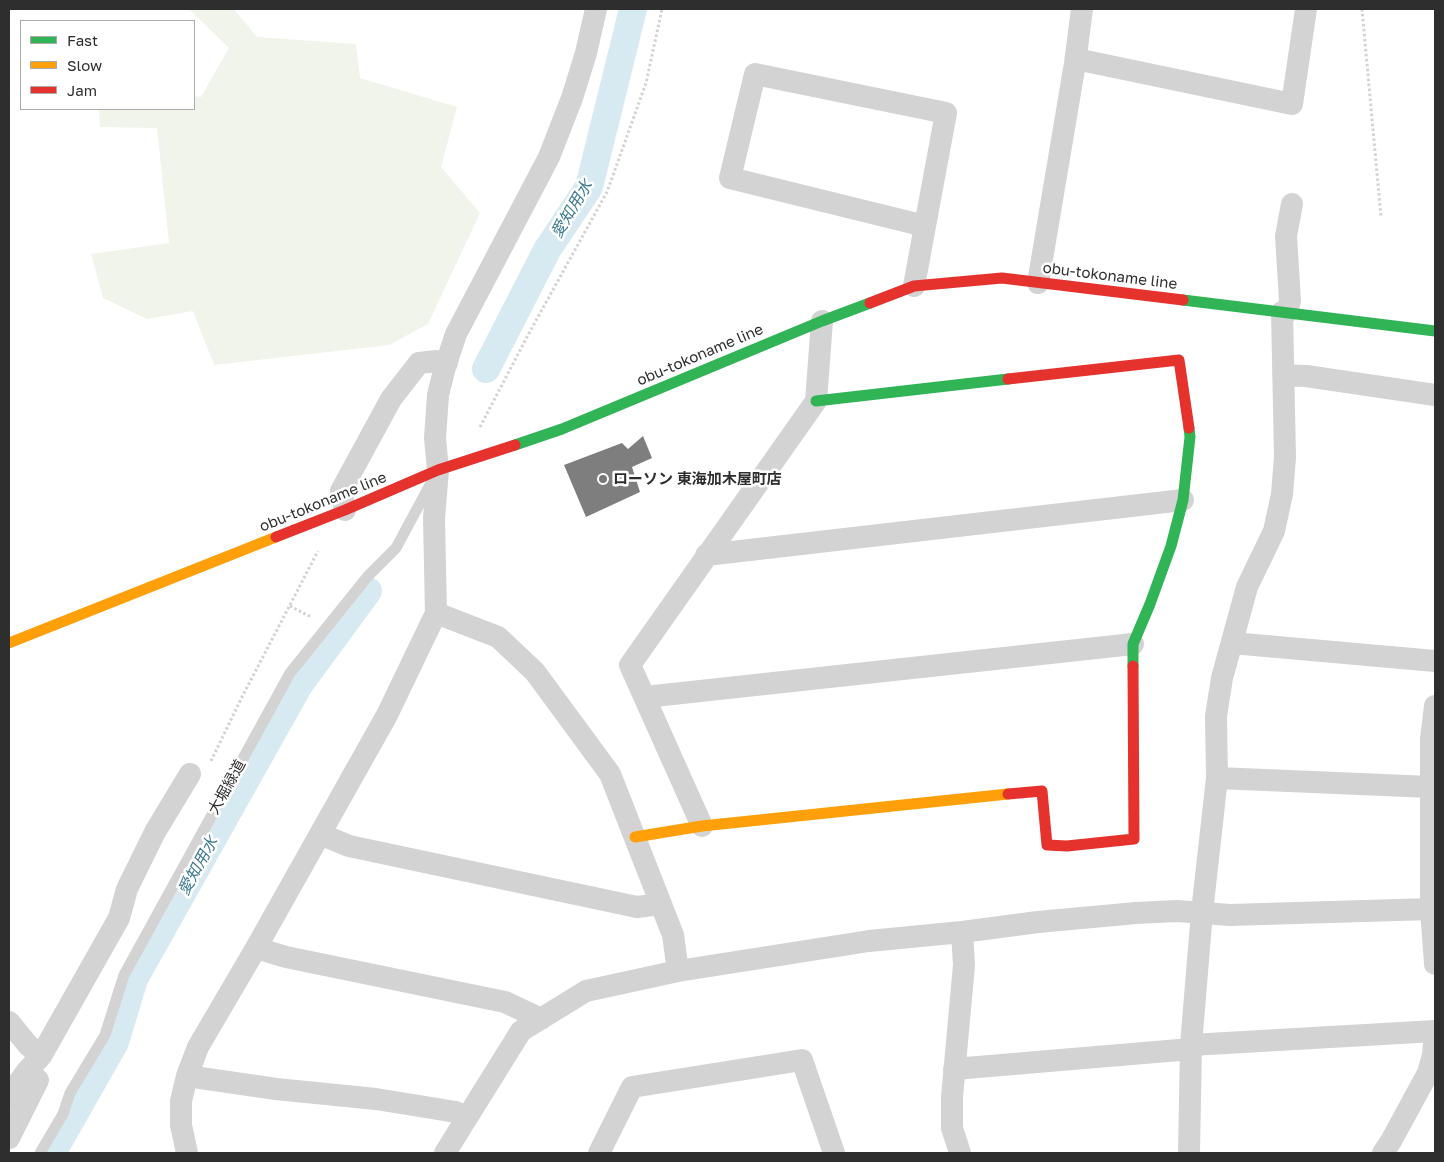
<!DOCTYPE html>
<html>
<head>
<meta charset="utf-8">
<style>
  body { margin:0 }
  #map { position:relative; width:1444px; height:1162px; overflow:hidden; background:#fff; font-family:"Golos Text",sans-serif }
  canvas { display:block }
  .frame { position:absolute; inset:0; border:10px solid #2e2e2e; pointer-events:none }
  .legend { position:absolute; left:20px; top:20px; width:175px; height:90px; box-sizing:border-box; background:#fff; border:1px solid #ababab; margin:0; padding:6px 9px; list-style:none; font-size:15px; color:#2e2e2e }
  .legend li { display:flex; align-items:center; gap:10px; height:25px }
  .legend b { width:25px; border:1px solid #ababab }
</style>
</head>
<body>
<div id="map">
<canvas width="1444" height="1162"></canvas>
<div class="frame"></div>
<ul class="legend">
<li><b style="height:6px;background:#30b455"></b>Fast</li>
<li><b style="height:6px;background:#ff9f0a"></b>Slow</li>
<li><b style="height:6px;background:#e5322d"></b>Jam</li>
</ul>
</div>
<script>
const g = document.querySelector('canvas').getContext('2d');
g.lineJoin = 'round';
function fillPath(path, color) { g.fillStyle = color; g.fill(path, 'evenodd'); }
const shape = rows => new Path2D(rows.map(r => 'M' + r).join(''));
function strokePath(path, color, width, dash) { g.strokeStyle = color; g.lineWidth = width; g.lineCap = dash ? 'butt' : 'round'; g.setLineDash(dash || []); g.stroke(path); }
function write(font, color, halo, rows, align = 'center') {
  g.font = font + ' "Golos Text","Noto Sans JP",sans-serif'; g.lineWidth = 5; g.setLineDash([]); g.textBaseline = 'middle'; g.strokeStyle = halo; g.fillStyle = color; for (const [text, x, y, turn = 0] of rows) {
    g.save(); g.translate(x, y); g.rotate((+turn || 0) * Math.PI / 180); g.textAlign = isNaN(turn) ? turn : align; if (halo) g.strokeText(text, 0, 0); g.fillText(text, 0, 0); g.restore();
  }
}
const green = shape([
  [189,9,234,9,257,37,356,44,360,78,457,107,441,167,480,213,428,324,389,345,214,365,193,311,147,319,103,298,91,254,169,243,157,128,100,127,99,109,194,109,194,96,201,97,229,48]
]);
const canal = shape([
  [486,369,547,250,589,187,633,9],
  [52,1153,115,1042,134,979,299,685,368,591]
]);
const building = shape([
  [643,436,652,458,632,467,640,492,586,517,564,465,622,443,628,449]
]);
const path = shape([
  [1362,9,1381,217],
  [480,427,528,335,607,192,646,83,662,9],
  [290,606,311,617],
  [211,761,242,697,318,551]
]);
const lane = shape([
  [40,1153,63,1114,70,1093,105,1035,124,975,290,673,368,576,396,548,432,481]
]);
const street = shape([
  [1076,59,1292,104,1306,9],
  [1038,283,1075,63,1082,9],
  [914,286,925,226,946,113,755,74,730,178,925,226],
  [1287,312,1290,301,1286,236,1292,204],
  [1283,375,1306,376,1435,395],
  [345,510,341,491,391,399,419,363,436,361,447,363],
  [706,555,1183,500],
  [436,613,498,637,535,672,610,774,673,935,678,971],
  [1232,643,1435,661],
  [645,697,1133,644],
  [1435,706,1431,739,1431,909,1435,964],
  [1217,778,1431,787],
  [702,826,630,665,816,401,822,321],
  [320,834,349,846,637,907,661,904],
  [256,948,286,957,505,1002,541,1019],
  [9,1022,28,1045,41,1056],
  [1191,1045,1435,1031],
  [954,1069,1191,1049],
  [187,1076,276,1089,376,1099,456,1112,466,1119],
  [9,1099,19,1082,27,1071],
  [9,1138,38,1080,27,1071,41,1056,119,918,127,889,155,832,190,774],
  [187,1153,181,1125,181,1101,187,1076,198,1047,256,948,387,715,436,613,434,518,438,470,435,438,438,395,445,367,456,334,549,157,572,98,586,53,596,9],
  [445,1153,521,1031,586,991,678,971,869,941,962,932,1038,922,1136,913,1177,911,1230,915,1431,909],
  [599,1153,632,1087,802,1060,834,1153],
  [960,1153,952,1128,952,1097,964,965,962,932],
  [1189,1153,1191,1045,1202,912,1217,778,1216,716,1222,678,1247,587,1274,531,1282,494,1285,457,1282,312],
  [1383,1153,1391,1141,1428,1073,1433,1055,1435,1034]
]);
const fast = shape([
  [1183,300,1435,331],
  [816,401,1008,379],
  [515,445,562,429,822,321,870,303],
  [1133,666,1133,644,1150,604,1171,546,1183,500,1190,437,1189,428]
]);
const slow = shape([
  [9,643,276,537],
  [635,837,702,826,1008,794]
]);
const jam = shape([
  [870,303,914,286,1002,278,1183,300],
  [1008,379,1179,360,1189,428],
  [276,537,345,510,438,470,515,445],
  [1008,794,1042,791,1047,845,1067,846,1134,839,1133,666]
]);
const markers = [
  [603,479,5,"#777"]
];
const streetNames = [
  ["obu-tokoname line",1110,276,7],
  ["obu-tokoname line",700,355,-23],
  ["obu-tokoname line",323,502,-22],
  ["大堀緑道",227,787,-61]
];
const poiNames = [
  ["ローソン 東海加木屋町店",613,479]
];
const waterNames = [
  ["愛知用水",572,209,-59],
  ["愛知用水",198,866,-61]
];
fillPath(green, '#f1f4eb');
strokePath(canal, '#d8eaf1', 28);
fillPath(building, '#7e7e7e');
strokePath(path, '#d3d3d3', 3, [2.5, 2.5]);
strokePath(lane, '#d3d3d3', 11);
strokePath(street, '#d3d3d3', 22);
strokePath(fast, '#30b455', 11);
strokePath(slow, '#ff9f0a', 11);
strokePath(jam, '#e5322d', 11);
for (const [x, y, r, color] of markers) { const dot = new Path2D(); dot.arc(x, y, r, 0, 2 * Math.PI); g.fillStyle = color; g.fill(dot); strokePath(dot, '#fff', 2); }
write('15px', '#2e2e2e', '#fff', streetNames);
write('bold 15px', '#2e2e2e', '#fff', poiNames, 'left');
write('italic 16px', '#3c798f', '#fff', waterNames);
</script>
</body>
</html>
